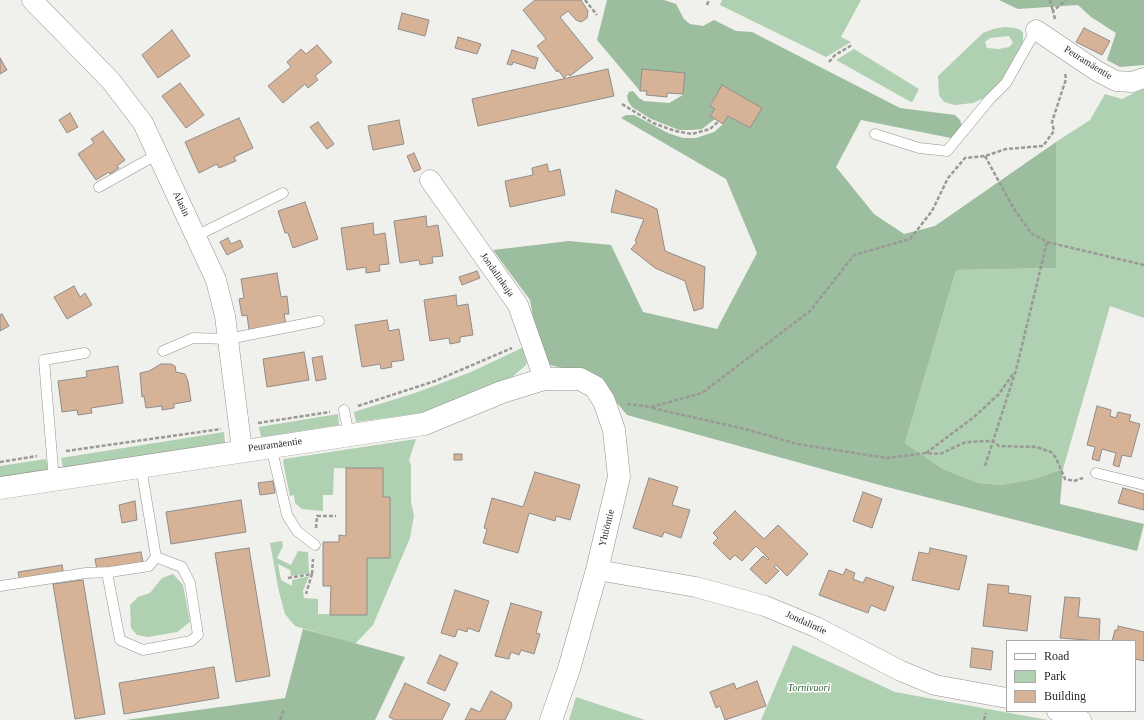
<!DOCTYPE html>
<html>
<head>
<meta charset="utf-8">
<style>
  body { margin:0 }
  #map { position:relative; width:1144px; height:720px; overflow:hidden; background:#f0f0ec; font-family:Georgia,serif }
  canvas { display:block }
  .legend { position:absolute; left:1006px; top:640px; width:130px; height:72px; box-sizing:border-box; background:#fff; border:1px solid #a9a9a9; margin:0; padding:5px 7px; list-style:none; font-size:12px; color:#282827 }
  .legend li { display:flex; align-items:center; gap:8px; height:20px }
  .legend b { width:20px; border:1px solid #a9a9a9 }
</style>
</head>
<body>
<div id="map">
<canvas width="1144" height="720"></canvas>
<ul class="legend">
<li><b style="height:5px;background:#fff"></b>Road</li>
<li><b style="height:11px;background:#b0d0b2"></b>Park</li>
<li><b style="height:11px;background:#d6b397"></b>Building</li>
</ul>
</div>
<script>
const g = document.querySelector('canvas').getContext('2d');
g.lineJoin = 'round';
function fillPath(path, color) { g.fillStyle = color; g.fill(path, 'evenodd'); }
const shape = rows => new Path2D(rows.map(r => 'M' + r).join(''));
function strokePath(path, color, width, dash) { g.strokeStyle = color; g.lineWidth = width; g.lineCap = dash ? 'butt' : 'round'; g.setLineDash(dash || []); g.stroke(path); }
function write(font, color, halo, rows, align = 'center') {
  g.font = font + ' Georgia,serif'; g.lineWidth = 3; g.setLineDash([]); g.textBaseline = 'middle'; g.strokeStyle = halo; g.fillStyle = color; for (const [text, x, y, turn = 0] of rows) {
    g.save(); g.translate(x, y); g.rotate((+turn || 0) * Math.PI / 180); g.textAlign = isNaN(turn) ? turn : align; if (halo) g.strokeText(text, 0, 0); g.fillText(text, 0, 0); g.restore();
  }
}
const green = shape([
  [722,0,861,0,841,37,851,42,826,57,720,5],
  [1005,27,1015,28,1021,30,1023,33,1023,45,1019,53,998,86,986,97,973,103,955,105,944,102,939,95,938,76,983,33,993,29],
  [1009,36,1013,43,1009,47,999,49,987,48,985,42,990,38],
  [854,49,919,89,913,101,911,102,836,60],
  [1144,88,1144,318,1110,306,1063,469,1034,479,1001,485,978,483,943,469,905,443,956,270,1056,268,1056,142,1090,120,1105,94,1122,99],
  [524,347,528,357,526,365,512,377,469,399,422,413,356,422,354,412,418,392,471,372],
  [338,414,339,425,261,437,259,427],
  [224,432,225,443,63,468,61,458],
  [416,439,409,460,411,465,411,502,414,515,410,538,373,625,355,644,295,626,285,614,279,592,270,543,282,541,283,546,277,558,291,565,298,551,308,552,309,573,291,576,290,570,278,564,281,580,292,586,292,580,309,576,303,591,304,598,318,599,318,614,367,615,367,558,390,557,390,498,383,497,383,469,334,468,333,495,323,495,323,511,302,509,295,503,294,495,290,496,283,462,284,459],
  [46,459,48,470,0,477,0,466],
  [173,574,183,585,190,622,177,632,148,637,137,635,131,628,130,605,138,597,150,593,162,578],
  [793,645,895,692,1048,720,761,720],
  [576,697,645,720,569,720]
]);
const forest = shape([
  [607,0,664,0,676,4,684,19,690,24,703,26,714,20,736,31,752,32,900,108,955,115,960,120,962,126,956,136,951,138,861,120,836,167,874,214,904,234,935,226,1056,142,1056,268,956,270,905,443,943,469,978,483,1001,485,1034,479,1063,469,1060,504,1144,524,1137,551,887,487,627,415,599,381,577,371,549,365,538,347,530,300,493,250,569,241,611,245,643,312,717,329,757,253,726,179,621,118,626,115,634,115,668,133,683,138,696,138,714,132,723,124,728,116,750,128,761,108,722,85,710,105,715,109,710,116,715,119,702,129,690,130,679,130,651,119,632,107,628,101,627,96,629,92,633,91,639,98,644,101,669,103,683,95,685,73,642,69,640,91,597,40],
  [999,0,1144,0,1144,65,1120,67,1107,60,1116,33,1091,17,1078,5,1018,9],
  [303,629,405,657,375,720,126,720,285,698]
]);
const building = shape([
  [535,0,581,0,588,11,587,18,581,22,576,20,568,11,560,17,593,58,570,76,568,74,564,78,558,70,557,72,537,46,546,39,523,10,535,0],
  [402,13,429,20,425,36,398,29,402,13],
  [1084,28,1110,41,1102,55,1076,42,1084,28],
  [172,30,190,56,158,78,142,55,172,30],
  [458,37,481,44,477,54,455,48,458,37],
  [317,45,332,62,315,76,318,80,308,88,305,84,283,103,268,86,291,67,287,62,301,49,306,54,317,45],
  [512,50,538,58,535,69,513,62,512,65,507,64,512,50],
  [0,58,7,70,0,74,0,58],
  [608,69,614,96,478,126,472,99,608,69],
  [642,69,685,73,683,94,667,93,667,97,646,95,647,91,640,91,642,69],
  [180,83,204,115,186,128,162,96,180,83],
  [722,85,762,108,750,128,728,116,723,124,710,116,715,109,710,106,722,85],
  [70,113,78,127,67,133,59,120,70,113],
  [239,118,253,148,234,157,236,161,219,168,217,164,199,173,185,142,239,118],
  [399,120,404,144,373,150,368,126,399,120],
  [318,122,334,144,327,149,310,127,318,122],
  [103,131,125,160,117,166,119,168,110,174,109,172,96,180,78,154,94,143,91,139,103,131],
  [414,153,421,169,414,172,407,156,414,153],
  [547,164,549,172,560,169,565,195,510,207,505,181,533,175,532,168,547,164],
  [616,190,657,209,665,251,705,267,703,308,694,311,685,281,655,268,631,249,637,242,635,241,644,219,611,212,616,190],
  [305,202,318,239,293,248,288,233,285,233,278,211,305,202],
  [426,216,427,227,438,225,443,256,432,257,433,263,420,265,419,260,400,263,394,221,426,216],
  [373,223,374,235,385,233,389,264,379,265,380,271,366,273,366,267,347,270,341,228,373,223],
  [228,238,231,244,240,240,243,247,227,255,220,242,228,238],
  [477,271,480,278,462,285,459,277,477,271],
  [277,273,281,297,287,296,289,314,284,314,286,324,249,330,247,315,242,316,239,299,244,298,241,279,277,273],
  [74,286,80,297,85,293,92,305,67,319,54,297,74,286],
  [456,295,457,306,468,304,473,335,460,337,460,342,450,344,449,338,430,341,424,300,456,295],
  [2,314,9,326,0,331,0,315,2,314],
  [387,320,389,331,399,329,404,360,391,362,392,367,381,369,380,364,362,367,355,325,387,320],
  [304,352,309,380,267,387,263,359,304,352],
  [322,356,326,379,316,381,312,358,322,356],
  [161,364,171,364,175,366,176,372,185,374,188,381,191,401,174,404,174,408,162,410,162,406,146,408,144,396,142,397,140,373,149,371,161,364],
  [118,366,123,403,91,408,92,413,78,415,77,410,62,412,58,381,87,377,86,371,118,366],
  [1097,406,1111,410,1110,416,1116,418,1118,412,1131,415,1129,421,1140,424,1131,457,1122,455,1119,467,1113,465,1116,453,1102,449,1099,461,1092,459,1095,447,1087,445,1097,406],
  [454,454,462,454,462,460,454,460,454,454],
  [346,468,383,468,383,497,390,497,390,558,367,558,367,615,330,615,331,586,323,586,323,542,339,542,339,535,346,536,346,468],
  [535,472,580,485,570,520,556,516,555,521,529,513,518,553,483,543,487,529,484,528,492,498,523,507,535,472],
  [649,478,678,487,672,505,690,510,681,538,664,532,662,537,633,528,649,478],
  [273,481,275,493,260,495,258,483,273,481],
  [1123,488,1144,494,1144,510,1118,503,1123,488],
  [863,492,882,499,872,528,853,521,863,492],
  [241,500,246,532,171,544,166,512,241,500],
  [135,501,137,520,122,523,119,505,135,501],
  [735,511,764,539,778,525,808,554,787,576,776,565,774,567,779,571,766,584,750,569,763,556,768,560,769,559,756,546,742,561,735,555,730,560,713,543,718,538,713,533,735,511],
  [249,548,270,676,236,682,215,553,249,548],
  [930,548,967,556,959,590,912,580,919,552,929,554,930,548],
  [141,552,143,562,97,570,95,559,141,552],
  [62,565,64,575,20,581,18,572,62,565],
  [846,569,855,573,853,579,863,583,866,577,894,587,885,611,871,605,868,613,819,595,829,570,843,575,846,569],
  [83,580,105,714,75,719,53,584,83,580],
  [988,584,1009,586,1008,593,1031,596,1027,631,983,626,988,584],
  [455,590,489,601,479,632,468,628,467,632,458,629,455,637,441,633,455,590],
  [1065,597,1080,598,1078,617,1100,619,1099,641,1060,638,1065,597],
  [511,603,542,612,536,633,540,634,534,654,521,650,519,655,511,652,509,659,495,656,511,603],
  [1118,626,1144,632,1144,661,1135,659,1135,641,1112,641,1115,630,1118,630,1118,626],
  [972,648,993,651,991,670,970,667,972,648],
  [440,655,458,663,445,691,427,683,440,655],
  [214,667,219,698,124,714,119,683,214,667],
  [757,681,766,706,725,720,720,706,716,708,710,692,734,683,736,689,757,681],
  [405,683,450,704,442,720,395,720,389,717,405,683],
  [491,691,511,702,512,706,505,720,465,720,471,708,480,712,491,691]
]);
const path = shape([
  [585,0,597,15],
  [1050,0,1053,12],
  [707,5,709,0],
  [1055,19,1053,11,1066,0],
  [829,62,835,55,852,45],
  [622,104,653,123,675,131,692,134,710,129,719,121],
  [985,156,1014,209,1031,233,1047,242,1144,265],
  [627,404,651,407,702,393,810,311,854,255,910,239,932,211,948,178,965,158,985,156,1006,149,1043,146,1054,131,1052,122,1066,79,1065,73],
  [358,406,435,381,512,348],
  [652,408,749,430,797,444,887,458,926,453,940,454,966,442,993,441,999,446,1037,447,1051,452,1056,458,1065,479,1074,481,1083,478],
  [258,423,330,412],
  [66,451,221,429],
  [926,453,974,417,999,394,1013,374],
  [0,462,37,456],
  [985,466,1016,370,1047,242],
  [316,528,317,516,336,516],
  [312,574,313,559],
  [288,578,312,574,306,594],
  [280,720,284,709],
  [984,720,986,713]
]);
const lane = shape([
  [875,134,919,148,947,151,989,100,1006,83,1036,30],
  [99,187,158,154],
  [196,236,283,193],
  [163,351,193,338,228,339,319,321],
  [344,410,349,435],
  [271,446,287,515,297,531,315,545],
  [141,467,156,557,182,567,190,583,198,635,191,641,143,650,120,640,108,578,110,572,149,566,156,557],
  [1096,473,1144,485],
  [54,480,44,360,85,353],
  [0,586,86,573,110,572]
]);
const street = shape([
  [32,0,111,81,143,123,216,280,225,316,242,450],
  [1036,30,1097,71,1116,81,1132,82,1144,78],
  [430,180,518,305,544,379],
  [597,570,696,587,765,606,816,627,901,671,935,685,1007,698],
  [1057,711,1081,720]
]);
const secondary = shape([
  [0,488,424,424,502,392,544,379,580,379,595,387,604,401,614,430,619,477,597,570,569,669,551,720]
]);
const streetNames = [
  ["Peuramäentie",1088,63,32],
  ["Alasin",181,204,65],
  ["Jondalinkuja",497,275,55],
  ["Peuramäentie",275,445,-8],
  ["Yhtiöntie",607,528,-76],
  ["Jondalintie",806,623,24]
];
const parkNames = [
  ["Tornivuori",809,688]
];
fillPath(green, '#b0d0b2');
fillPath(forest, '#9cbd9e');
fillPath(building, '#d6b397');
strokePath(building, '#8f8c8a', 1);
strokePath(lane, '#93928f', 11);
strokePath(street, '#93928f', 21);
strokePath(secondary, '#93928f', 23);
strokePath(path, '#999997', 2.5, [4, 2]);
strokePath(lane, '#fff', 10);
strokePath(street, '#fff', 20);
strokePath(secondary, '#fff', 22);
write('10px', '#282827', '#fff', streetNames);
write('italic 10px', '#326237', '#fff', parkNames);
</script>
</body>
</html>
